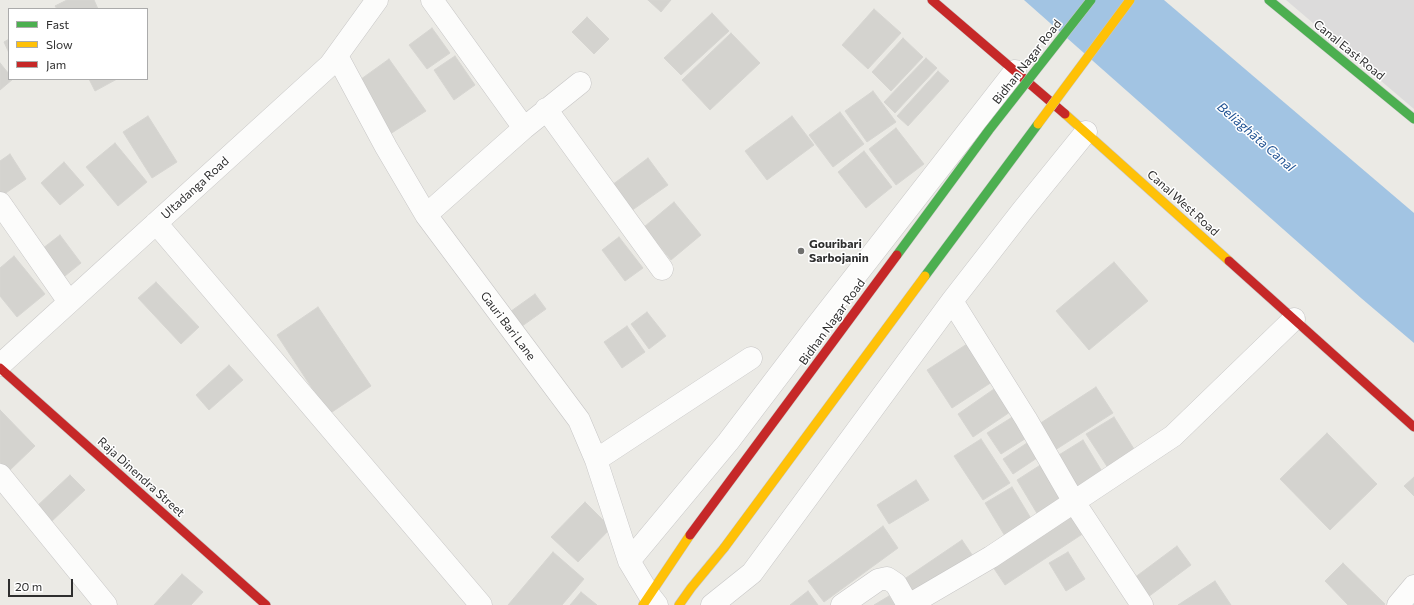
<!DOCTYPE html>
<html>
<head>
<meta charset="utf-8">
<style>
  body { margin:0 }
  #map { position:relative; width:1414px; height:605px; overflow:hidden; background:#ebeae5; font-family:Commissioner,sans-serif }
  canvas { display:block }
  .legend { position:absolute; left:8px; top:8px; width:140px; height:72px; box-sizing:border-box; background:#fff; border:1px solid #ababab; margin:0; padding:5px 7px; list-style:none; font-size:12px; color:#2e2e2e }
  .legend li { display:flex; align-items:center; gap:8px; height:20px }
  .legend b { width:20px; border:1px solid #ababab }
  .scale { position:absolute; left:8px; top:579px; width:65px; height:18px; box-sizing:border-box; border:2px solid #2e2e2e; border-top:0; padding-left:5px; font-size:12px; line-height:14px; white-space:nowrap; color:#2e2e2e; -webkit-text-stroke:3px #fff; paint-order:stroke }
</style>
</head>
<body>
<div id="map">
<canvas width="1414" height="605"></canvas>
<ul class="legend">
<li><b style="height:5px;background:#4caf50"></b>Fast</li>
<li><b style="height:5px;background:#ffc107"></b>Slow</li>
<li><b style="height:5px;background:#c62828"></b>Jam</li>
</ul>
<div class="scale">20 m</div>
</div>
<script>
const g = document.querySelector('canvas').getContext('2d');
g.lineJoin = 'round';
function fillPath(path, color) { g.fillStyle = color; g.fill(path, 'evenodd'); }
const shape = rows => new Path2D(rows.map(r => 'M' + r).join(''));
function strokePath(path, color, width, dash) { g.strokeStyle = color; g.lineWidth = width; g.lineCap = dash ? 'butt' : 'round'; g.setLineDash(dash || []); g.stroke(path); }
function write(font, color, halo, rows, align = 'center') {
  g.font = font + ' Commissioner,sans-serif'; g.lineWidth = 3; g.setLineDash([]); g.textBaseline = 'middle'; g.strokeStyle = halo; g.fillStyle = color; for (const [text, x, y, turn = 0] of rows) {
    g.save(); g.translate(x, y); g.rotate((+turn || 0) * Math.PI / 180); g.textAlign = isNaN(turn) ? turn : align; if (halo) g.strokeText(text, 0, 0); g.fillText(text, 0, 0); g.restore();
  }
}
const industrial = shape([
  [1286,0,1414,0,1414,109]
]);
const water = shape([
  [1024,0,1164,0,1414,213,1414,343,1361,298]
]);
const building = shape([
  [67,0,94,0,98,9,57,9,55,6,67,0],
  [648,0,671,0,661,12,648,0],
  [874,9,901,33,868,69,842,45,874,9],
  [712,13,729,31,681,75,664,58,712,13],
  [587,17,609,39,594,54,572,32,587,17],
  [432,28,450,53,427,69,409,45,432,28],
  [731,33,760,63,710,110,682,80,731,33],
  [903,38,923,57,891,91,872,72,903,38],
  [9,39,9,53,4,42,9,39],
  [455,56,475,85,454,100,434,70,455,56],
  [926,58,937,68,895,113,884,102,926,58],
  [389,59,426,111,387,136,357,82,389,59],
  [0,63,9,74,9,79,13,79,0,90,0,63],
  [938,71,949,81,908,126,897,116,938,71],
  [89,79,117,79,95,91,89,79],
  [873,91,896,122,867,142,845,111,873,91],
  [840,112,864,144,833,167,809,135,840,112],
  [148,116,177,162,152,178,123,132,148,116],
  [792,116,814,145,767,180,745,151,792,116],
  [896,128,924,164,896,185,869,149,896,128],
  [115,143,147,182,118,206,86,167,115,143],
  [864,151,892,187,866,208,838,172,864,151],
  [10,154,26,179,0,197,0,161,10,154],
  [648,158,668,185,631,211,612,185,648,158],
  [64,162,84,185,60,205,41,183,64,162],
  [674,202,701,235,671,260,644,227,674,202],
  [60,235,81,263,60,280,38,252,60,235],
  [619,237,643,268,625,281,602,250,619,237],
  [14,256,45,294,17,317,0,296,0,268,14,256],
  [1114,262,1148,301,1089,350,1056,311,1114,262],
  [156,282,199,327,181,344,138,298,156,282],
  [535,294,546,309,518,329,507,314,535,294],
  [318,307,371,386,329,414,277,335,318,307],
  [647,312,666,336,649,349,631,324,647,312],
  [627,326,645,352,622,368,604,342,627,326],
  [967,344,992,382,952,408,927,370,967,344],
  [229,365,243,380,209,410,196,395,229,365],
  [1096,387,1113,413,1052,452,1036,426,1096,387],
  [994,389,1010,412,973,437,958,414,994,389],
  [0,410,35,446,9,471,0,462,0,410],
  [1014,416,1028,437,1001,454,987,433,1014,416],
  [1114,417,1139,457,1112,474,1086,434,1114,417],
  [1327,433,1377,484,1330,530,1280,479,1327,433],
  [981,439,1010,483,983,500,954,456,981,439],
  [1083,440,1106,478,1076,495,1054,458,1083,440],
  [1027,443,1037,458,1013,474,1003,459,1027,443],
  [1042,464,1066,504,1041,520,1017,480,1042,464],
  [70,475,85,490,51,522,36,507,70,475],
  [1414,477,1414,496,1404,486,1414,477],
  [916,480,929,500,889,524,877,505,916,480],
  [1012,487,1035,525,1008,541,985,503,1012,487],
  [585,502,611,528,578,562,551,537,585,502],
  [1072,510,1087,531,1005,585,991,564,1072,510],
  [883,526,898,548,824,602,808,581,883,526],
  [962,540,975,559,913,601,900,582,962,540],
  [1177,546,1191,565,1144,600,1130,581,1177,546],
  [553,552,584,579,562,605,508,605,553,552],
  [1068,552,1085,579,1066,591,1049,563,1068,552],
  [1343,563,1385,604,1384,605,1348,605,1325,581,1343,563],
  [182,574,203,592,191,605,154,605,182,574],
  [1215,581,1231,605,1178,605,1215,581],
  [808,591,818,605,790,605,808,591],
  [581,592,597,605,570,605,581,592],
  [889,596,895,605,874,605,889,596]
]);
const street = shape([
  [432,0,524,128],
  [337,56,386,147,426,215,579,420,596,460,629,561,650,596,657,605],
  [546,109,662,269],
  [0,203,69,302],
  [426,215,524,128,580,83],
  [156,223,481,605],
  [952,301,1026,419,1074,502,1142,605],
  [0,365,330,65,377,0],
  [596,460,751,358],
  [0,475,106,605],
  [629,561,728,442,814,329,1015,71],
  [712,605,752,573,952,301,1022,211,1086,132],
  [842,605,878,580,887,578,896,584,908,605],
  [909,605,991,557,1173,436,1294,319],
  [1398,605,1414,586]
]);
const fast = shape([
  [1269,0,1414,119]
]);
const slow = shape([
  [1065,114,1229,261],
  [643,605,690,535],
  [679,605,691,588,724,548]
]);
const jam = shape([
  [932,0,1065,114],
  [1229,261,1414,427],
  [0,368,266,605]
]);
const fastBridge = shape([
  [897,255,989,130,1091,0],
  [925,276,1038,124]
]);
const slowBridge = shape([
  [1038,124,1130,0],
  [724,548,925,276]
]);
const jamBridge = shape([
  [690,535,897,255]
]);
const markers = [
  [801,251,4,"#70706e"]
];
const streetNames = [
  ["Canal East Road",1349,50,39],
  ["Bidhan Nagar Road",1027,62,-52],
  ["Ultadanga Road",195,188,-42],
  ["Canal West Road",1183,203,42],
  ["Bidhan Nagar Road",832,322,-54],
  ["Gauri Bari Lane",508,326,53],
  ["Raja Dinendra Street",141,477,42]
];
const poiNames = [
  ["Gouribari",809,244],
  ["Sarbojanin",809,258]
];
const waterNames = [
  ["Beliāghāta Canal",1256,137,41]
];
fillPath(industrial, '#dcdbdb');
fillPath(water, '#a2c4e3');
fillPath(building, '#d4d3cf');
strokePath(building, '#d6d5d1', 1);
strokePath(street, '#c6c5c5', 23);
strokePath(fast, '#c6c5c5', 10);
strokePath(slow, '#c6c5c5', 10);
strokePath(jam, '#c6c5c5', 10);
strokePath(street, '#fcfcfb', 22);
strokePath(fast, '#4caf50', 9);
strokePath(slow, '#ffc107', 9);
strokePath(jam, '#c62828', 9);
strokePath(fastBridge, '#c6c6c4', 10, []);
strokePath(slowBridge, '#c6c6c4', 10, []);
strokePath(jamBridge, '#c6c6c4', 10, []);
strokePath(fastBridge, '#4caf50', 9);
strokePath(slowBridge, '#ffc107', 9);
strokePath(jamBridge, '#c62828', 9);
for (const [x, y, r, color] of markers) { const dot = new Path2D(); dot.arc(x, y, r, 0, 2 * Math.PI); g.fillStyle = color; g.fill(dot); strokePath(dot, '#fff', 1.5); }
write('12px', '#2e2e2e', '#fff', streetNames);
write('bold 12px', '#2e2e2e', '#fff', poiNames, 'left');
write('italic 13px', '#1e5192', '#fff', waterNames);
</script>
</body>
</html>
